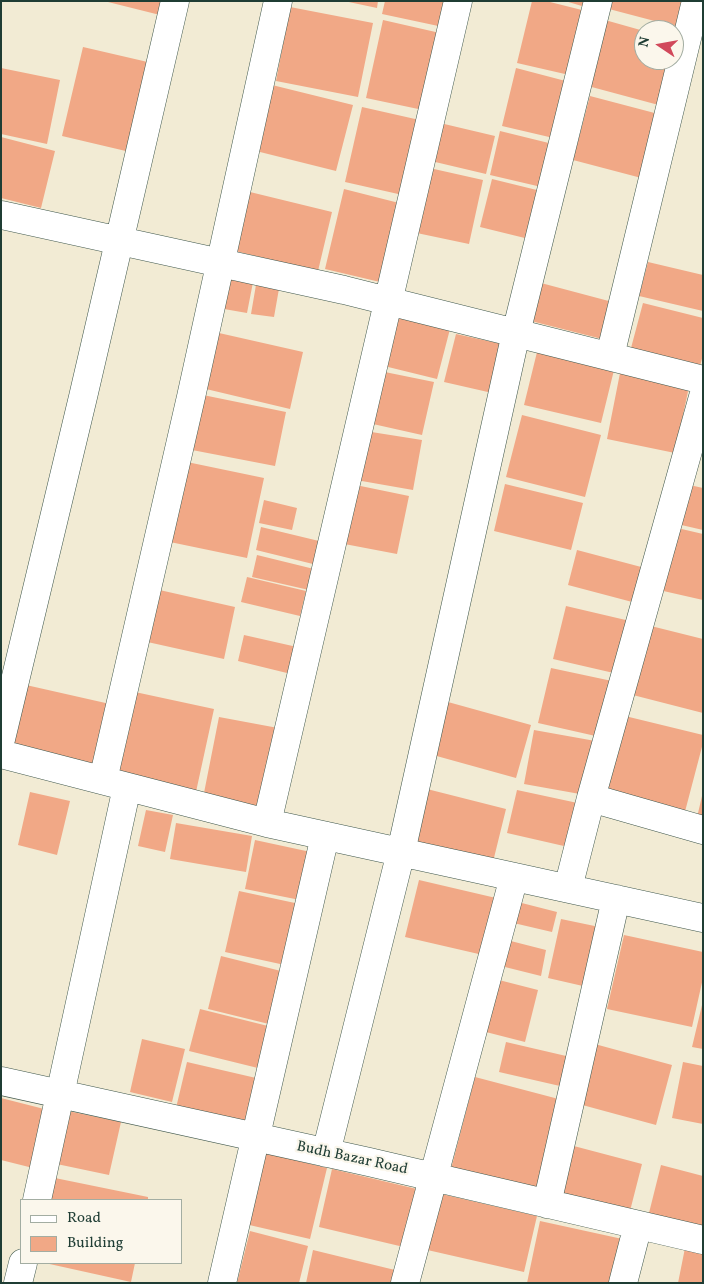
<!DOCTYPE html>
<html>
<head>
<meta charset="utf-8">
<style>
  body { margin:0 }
  #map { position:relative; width:704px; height:1284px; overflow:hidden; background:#f2ebd4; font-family:Vollkorn,serif }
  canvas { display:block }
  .frame { position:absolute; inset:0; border:2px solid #1f3d34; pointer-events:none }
  .legend { position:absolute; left:20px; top:1199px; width:162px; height:65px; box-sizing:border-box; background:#fbf7ec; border:1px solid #a3ada2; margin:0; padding:6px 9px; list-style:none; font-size:15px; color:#1f3d34 }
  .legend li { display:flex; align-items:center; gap:10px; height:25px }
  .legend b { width:25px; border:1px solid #a3ada2 }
  .north { position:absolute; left:634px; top:20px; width:50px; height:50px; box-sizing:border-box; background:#fbf7ec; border:1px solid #a3ada2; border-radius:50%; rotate:282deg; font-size:14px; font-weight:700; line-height:20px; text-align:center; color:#1f3d34 }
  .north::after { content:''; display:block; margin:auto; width:18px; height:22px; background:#d1495b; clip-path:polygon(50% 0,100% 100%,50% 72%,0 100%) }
</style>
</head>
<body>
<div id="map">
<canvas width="704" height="1284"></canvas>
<div class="frame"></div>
<ul class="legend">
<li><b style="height:6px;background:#fff"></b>Road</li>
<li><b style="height:14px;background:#f1a886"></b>Building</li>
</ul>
<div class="north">N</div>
</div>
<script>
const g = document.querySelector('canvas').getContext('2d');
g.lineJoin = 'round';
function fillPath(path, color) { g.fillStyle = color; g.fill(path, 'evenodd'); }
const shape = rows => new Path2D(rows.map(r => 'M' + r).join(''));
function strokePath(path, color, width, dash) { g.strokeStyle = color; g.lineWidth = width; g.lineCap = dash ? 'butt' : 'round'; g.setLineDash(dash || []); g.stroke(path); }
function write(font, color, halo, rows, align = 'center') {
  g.font = font + ' Vollkorn,serif'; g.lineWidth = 4.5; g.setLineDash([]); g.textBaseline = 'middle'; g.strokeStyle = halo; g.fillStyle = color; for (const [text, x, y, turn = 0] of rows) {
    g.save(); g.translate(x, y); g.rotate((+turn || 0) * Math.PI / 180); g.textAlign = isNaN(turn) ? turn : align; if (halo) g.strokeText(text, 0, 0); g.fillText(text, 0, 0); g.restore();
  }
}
const building = shape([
  [104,1,168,1,164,16],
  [344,1,378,1,377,8],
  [385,1,448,1,443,27,382,14],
  [532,1,546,1,594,13,578,77,517,63],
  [565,1,595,1,592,9],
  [611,1,692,1,685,29,609,9],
  [290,7,373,23,358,97,276,81],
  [383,20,440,33,423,110,366,98],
  [605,20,644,31,644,60,674,60,666,107,588,86],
  [83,47,152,63,130,152,62,136],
  [1,68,60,80,47,144,1,134],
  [516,68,577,84,562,140,502,126],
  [268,84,353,105,336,171,252,150],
  [590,96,666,116,649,180,573,160],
  [362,107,424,121,407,196,345,182],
  [440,123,495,136,486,174,431,161],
  [500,131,561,146,550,189,490,175],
  [1,137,55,151,41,208,1,198],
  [425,167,483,180,469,244,412,232],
  [492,179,549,193,537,241,480,227],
  [344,189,399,203,380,282,325,269],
  [250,192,332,212,318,271,235,251],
  [648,262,703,275,703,311,639,296],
  [231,272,254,277,247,313,224,309],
  [257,279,280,283,274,317,251,314],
  [541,283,620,304,610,341,531,321],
  [643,303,703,318,703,355,700,366,631,348],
  [393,314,450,329,437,379,380,365],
  [219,333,303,352,290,409,206,389],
  [456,334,511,346,501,395,444,382],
  [538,348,615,366,601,423,524,405],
  [621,368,690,382,675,453,607,439],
  [375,370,434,382,422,435,364,422],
  [203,395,286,412,275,466,192,450],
  [522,415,601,435,585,497,506,477],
  [365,431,422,440,413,490,356,480],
  [187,462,264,478,247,558,170,542],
  [346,483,409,496,397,554,334,542],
  [505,484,583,503,571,550,494,531],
  [685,484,703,488,703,530,677,524],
  [264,500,297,508,292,530,259,523],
  [261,527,319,541,313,564,256,550],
  [673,527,703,534,703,600,659,590],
  [577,550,645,568,636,603,568,585],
  [257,555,314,569,309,590,252,577],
  [247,577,306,591,300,616,241,602],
  [155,589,235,607,224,659,143,641],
  [566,606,630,621,618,674,553,659],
  [647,625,703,639,703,713,629,694],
  [244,635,297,647,291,674,238,661],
  [551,668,612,681,600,737,538,723],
  [26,685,110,704,94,776,11,756],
  [135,692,214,709,194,801,116,783],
  [448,702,531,725,516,778,433,755],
  [625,716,703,735,703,743,682,823,603,801],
  [219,717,278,728,261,814,202,803],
  [534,730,601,742,591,796,524,784],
  [427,789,506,809,491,870,412,850],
  [517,790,587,805,577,849,507,833],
  [30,792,70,801,57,855,18,845],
  [702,796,703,796,703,828,695,826],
  [146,810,173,815,165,852,138,846],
  [176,823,252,836,246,872,170,859],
  [255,840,320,854,310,902,245,889],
  [419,880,496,898,483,955,405,937],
  [239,891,309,906,294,967,225,952],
  [510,900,557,912,552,932,505,921],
  [561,919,609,929,596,989,548,978],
  [624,935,703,952,703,978,692,1027,607,1009],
  [499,938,546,950,541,976,493,964],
  [221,956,293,974,281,1027,208,1009],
  [495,979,538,990,525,1042,482,1031],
  [702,1005,703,1005,703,1049,692,1047],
  [200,1009,280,1029,270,1071,189,1051],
  [142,1039,185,1049,172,1102,130,1092],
  [506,1042,579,1059,573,1089,499,1072],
  [591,1043,672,1065,656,1125,575,1103],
  [187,1062,269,1081,258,1127,176,1108],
  [683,1062,703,1066,703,1124,672,1118],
  [475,1077,570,1102,548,1195,451,1169],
  [1,1098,52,1111,37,1169,1,1160],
  [63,1110,121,1122,109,1175,52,1163],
  [570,1145,642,1164,630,1211,558,1192],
  [262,1152,327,1168,310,1239,245,1224],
  [661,1165,703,1176,703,1226,649,1213],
  [332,1169,421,1190,408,1248,319,1227],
  [50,1177,148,1197,148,1200,45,1200],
  [437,1193,537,1216,524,1272,423,1249],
  [540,1221,627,1240,618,1283,527,1283],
  [250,1231,308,1246,299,1283,237,1283],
  [685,1248,703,1251,703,1283,678,1283],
  [313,1250,399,1271,396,1283,306,1283],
  [45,1263,135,1263,131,1282]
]);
const minor = shape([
  [1,215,344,290,703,380],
  [610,356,696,1],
  [703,397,591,798,703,830],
  [1,739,83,397,175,1],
  [1,754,267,823,458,1],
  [103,780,191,397,278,1],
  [267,823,703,918],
  [568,888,591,798],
  [1,1081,369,1162,703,1240],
  [326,1153,401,852,516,333,598,1],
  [37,1200,127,787],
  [547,1204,616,899],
  [18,1283,23,1263],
  [222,1283,325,836],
  [405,1283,514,877],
  [623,1283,638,1225]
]);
const streetNames = [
  ["Budh Bazar Road",352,1159,12]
];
fillPath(building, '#f1a886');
strokePath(minor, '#3f574c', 29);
strokePath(minor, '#fff', 28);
write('15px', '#1f3d34', '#fbf7ec', streetNames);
</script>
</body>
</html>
